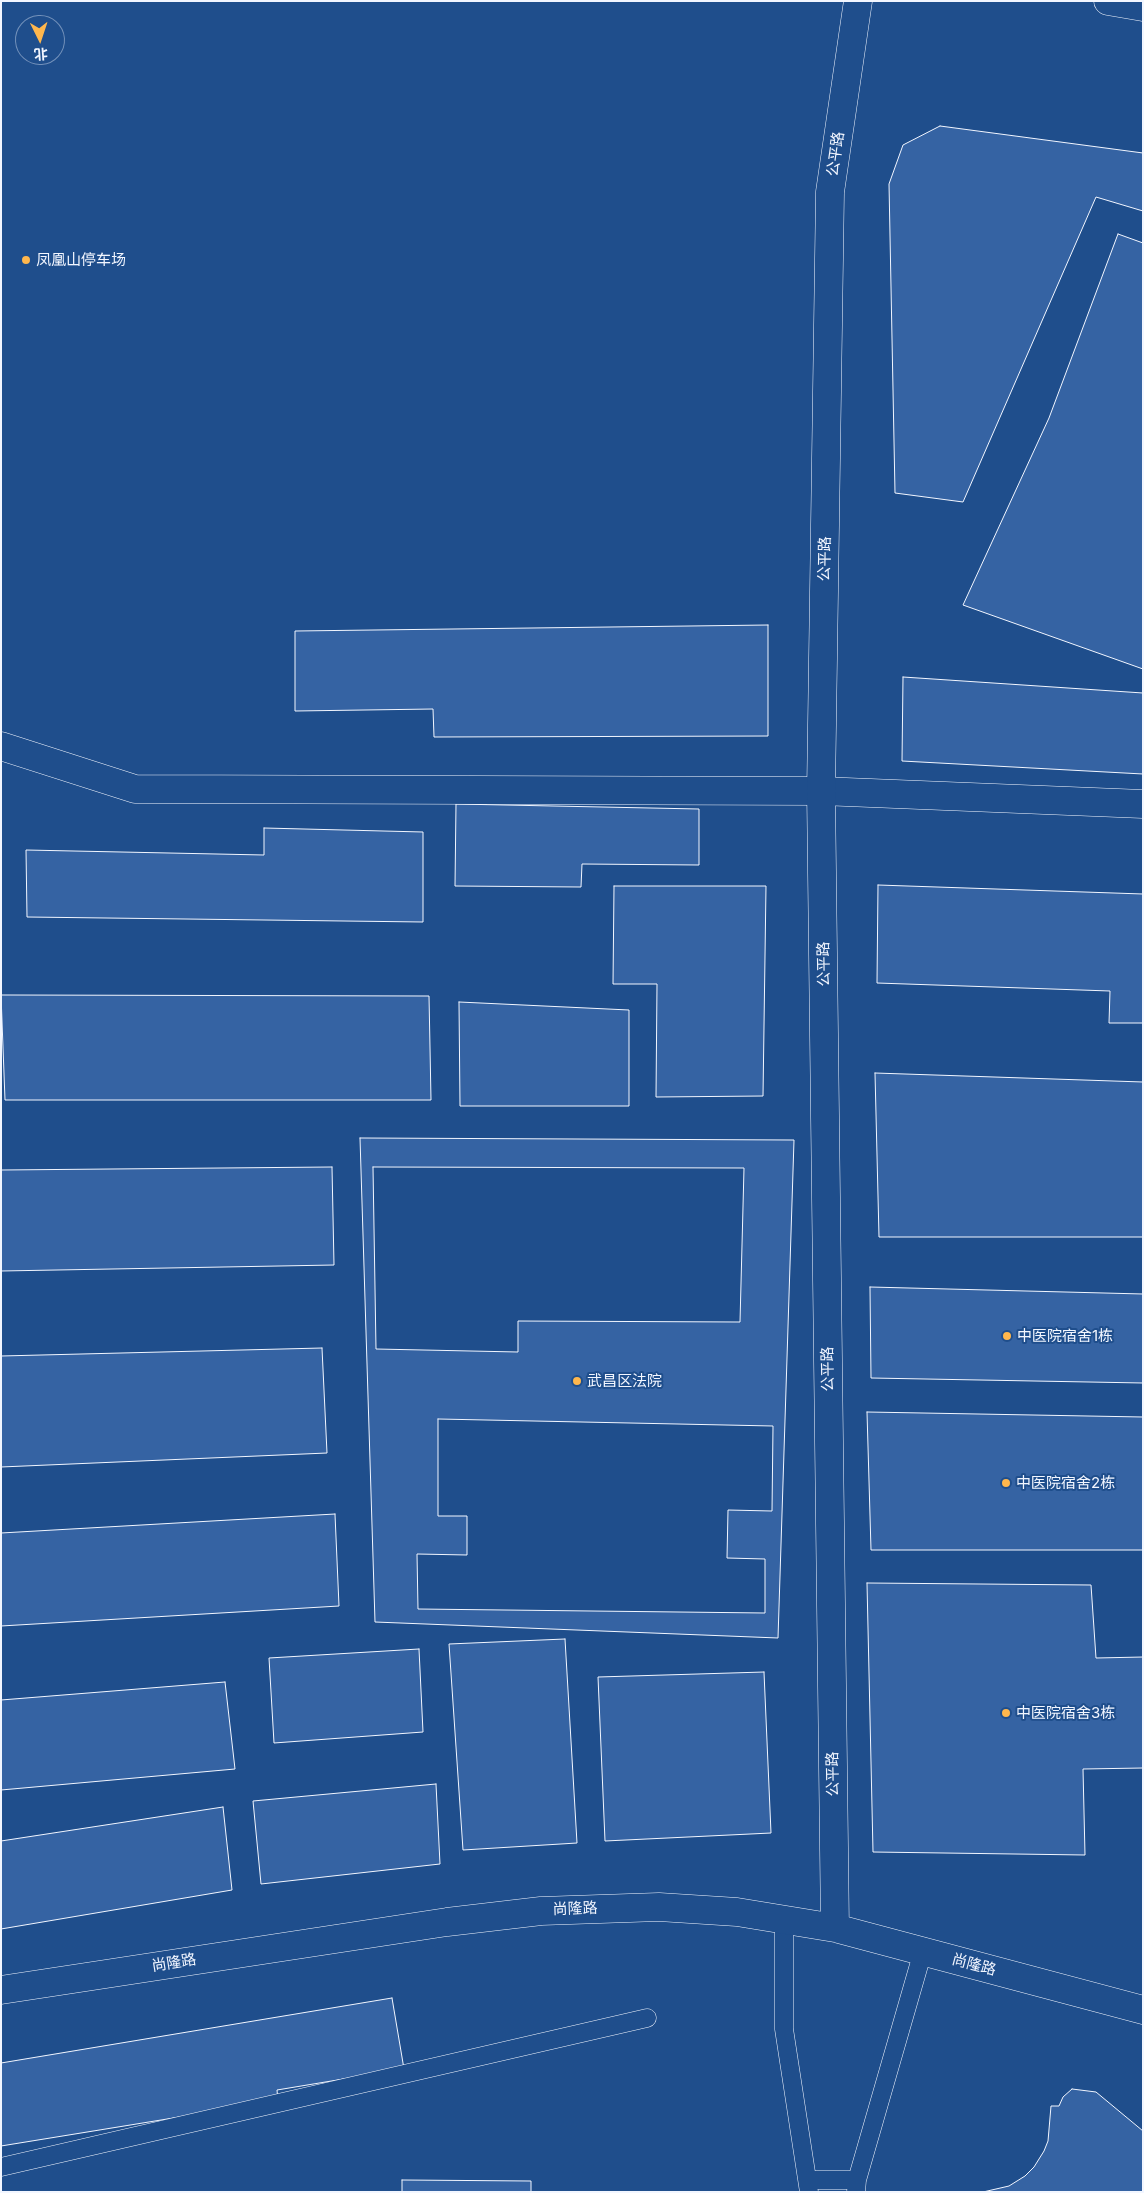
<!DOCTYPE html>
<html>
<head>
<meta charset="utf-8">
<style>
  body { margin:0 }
  #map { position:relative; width:1144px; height:2193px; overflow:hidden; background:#1f4e8c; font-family:Inter,"Noto Sans SC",sans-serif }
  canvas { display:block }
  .frame { position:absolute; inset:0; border:2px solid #f2f6ff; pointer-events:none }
  .north { position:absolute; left:15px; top:15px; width:50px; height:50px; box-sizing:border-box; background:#1f4e8c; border:1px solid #7391ba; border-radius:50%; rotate:176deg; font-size:14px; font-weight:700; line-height:20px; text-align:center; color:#f2f6ff }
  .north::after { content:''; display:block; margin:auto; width:18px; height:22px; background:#ffb74d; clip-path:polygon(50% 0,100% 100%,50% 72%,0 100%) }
</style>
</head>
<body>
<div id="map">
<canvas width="1144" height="2193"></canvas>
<div class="frame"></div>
<div class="north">北</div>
</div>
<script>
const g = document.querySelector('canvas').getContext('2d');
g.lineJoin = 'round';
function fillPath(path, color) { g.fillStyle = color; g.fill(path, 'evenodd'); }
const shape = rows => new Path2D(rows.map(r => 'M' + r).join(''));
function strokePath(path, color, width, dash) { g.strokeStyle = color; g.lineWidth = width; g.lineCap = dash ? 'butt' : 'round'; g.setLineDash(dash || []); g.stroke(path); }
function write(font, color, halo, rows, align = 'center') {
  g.font = font + ' Inter,"Noto Sans SC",sans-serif'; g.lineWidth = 4; g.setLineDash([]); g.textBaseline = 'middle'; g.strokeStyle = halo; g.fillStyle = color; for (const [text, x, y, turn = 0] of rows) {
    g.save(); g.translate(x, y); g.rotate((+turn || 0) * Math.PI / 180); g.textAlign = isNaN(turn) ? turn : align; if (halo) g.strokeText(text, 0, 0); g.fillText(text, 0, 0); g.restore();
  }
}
const building = shape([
  [940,126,1143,153,1143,211,1096,197,963,502,895,493,889,184,903,145,940,126],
  [1118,234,1143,243,1143,669,963,605,1049,418,1118,234],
  [768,625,768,736,434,737,433,709,295,711,295,631,768,625],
  [903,677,1143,693,1143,774,902,761,903,677],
  [456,804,699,809,699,865,582,864,581,887,455,886,456,804],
  [264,828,423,832,423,922,27,917,26,850,264,855,264,828],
  [878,885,1143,894,1143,1023,1109,1023,1110,991,877,983,878,885],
  [614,886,766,886,763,1096,656,1097,657,984,613,984,614,886],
  [1,995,429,996,431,1100,5,1100,1,995],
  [459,1002,629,1010,629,1106,460,1106,459,1002],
  [875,1073,1143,1082,1143,1237,879,1237,875,1073],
  [360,1138,794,1140,778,1638,375,1622,360,1138],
  [332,1167,334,1265,1,1271,1,1170,332,1167],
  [373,1167,744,1168,740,1322,518,1321,518,1352,376,1349,373,1167],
  [870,1287,1143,1294,1143,1383,871,1378,870,1287],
  [322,1348,327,1453,1,1467,1,1356,322,1348],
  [867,1412,1143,1417,1143,1550,871,1550,867,1412],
  [438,1419,773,1426,772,1511,728,1510,727,1558,765,1559,765,1613,418,1609,417,1554,467,1555,467,1516,438,1516,438,1419],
  [335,1514,339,1606,1,1626,1,1533,335,1514],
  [867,1583,1091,1585,1096,1658,1143,1657,1143,1768,1083,1769,1085,1855,873,1852,867,1583],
  [565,1639,577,1843,463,1850,449,1644,565,1639],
  [419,1649,423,1732,274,1743,269,1658,419,1649],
  [764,1672,771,1833,605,1841,598,1677,764,1672],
  [225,1682,235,1769,1,1790,1,1700,225,1682],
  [436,1784,440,1864,261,1884,253,1801,436,1784],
  [223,1807,232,1890,1,1929,1,1841,223,1807],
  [392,1998,404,2069,277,2090,278,2101,1,2146,1,2063,392,1998],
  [1072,2089,1096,2092,1143,2131,1143,2192,983,2192,1009,2186,1025,2176,1034,2167,1044,2151,1048,2141,1051,2106,1059,2106,1063,2097,1072,2089],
  [402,2180,531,2181,531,2192,402,2192,402,2180]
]);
const service = shape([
  [784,1918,784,2029,809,2192],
  [1,2167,647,2018],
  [808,2180,857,2180],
  [856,2192,857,2180,923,1951]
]);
const minor = shape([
  [1,746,135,789,821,791,1143,804]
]);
const tertiary = shape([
  [835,1928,821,791,830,192,858,1],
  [1,1990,447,1922,541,1911,659,1907,737,1912,835,1928,1143,2010]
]);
const primary = shape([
  [1108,1,1143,7]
]);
const markers = [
  [26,260,5,"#ffb74d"],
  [1007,1336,5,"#ffb74d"],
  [577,1381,5,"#ffb74d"],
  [1006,1483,5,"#ffb74d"],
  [1006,1713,5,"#ffb74d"]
];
const streetNames = [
  ["公平路",836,154,-82],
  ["公平路",825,559,-89],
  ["公平路",824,964,-91],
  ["公平路",828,1369,-91],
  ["公平路",833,1774,-91],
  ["尚隆路",575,1909,-2],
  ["尚隆路",174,1963,-9],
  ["尚隆路",974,1965,15]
];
const poiNames = [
  ["凤凰山停车场",36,260],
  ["中医院宿舍1栋",1017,1336],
  ["武昌区法院",587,1381],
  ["中医院宿舍2栋",1016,1483],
  ["中医院宿舍3栋",1016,1713]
];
fillPath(building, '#3563a3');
strokePath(building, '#f2f6ff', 1);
strokePath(service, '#f2f6ff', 19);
strokePath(minor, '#f2f6ff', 29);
strokePath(tertiary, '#f2f6ff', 29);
strokePath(primary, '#f2f6ff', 29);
strokePath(service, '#1f4e8c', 18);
strokePath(minor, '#1f4e8c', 28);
strokePath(tertiary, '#1f4e8c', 28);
strokePath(primary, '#1f4e8c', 28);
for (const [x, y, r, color] of markers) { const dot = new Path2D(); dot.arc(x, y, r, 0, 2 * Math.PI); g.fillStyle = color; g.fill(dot); strokePath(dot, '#1f4e8c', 2); }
write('15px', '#f2f6ff', '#1f4e8c', streetNames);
write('15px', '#f2f6ff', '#1f4e8c', poiNames, 'left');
</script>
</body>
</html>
